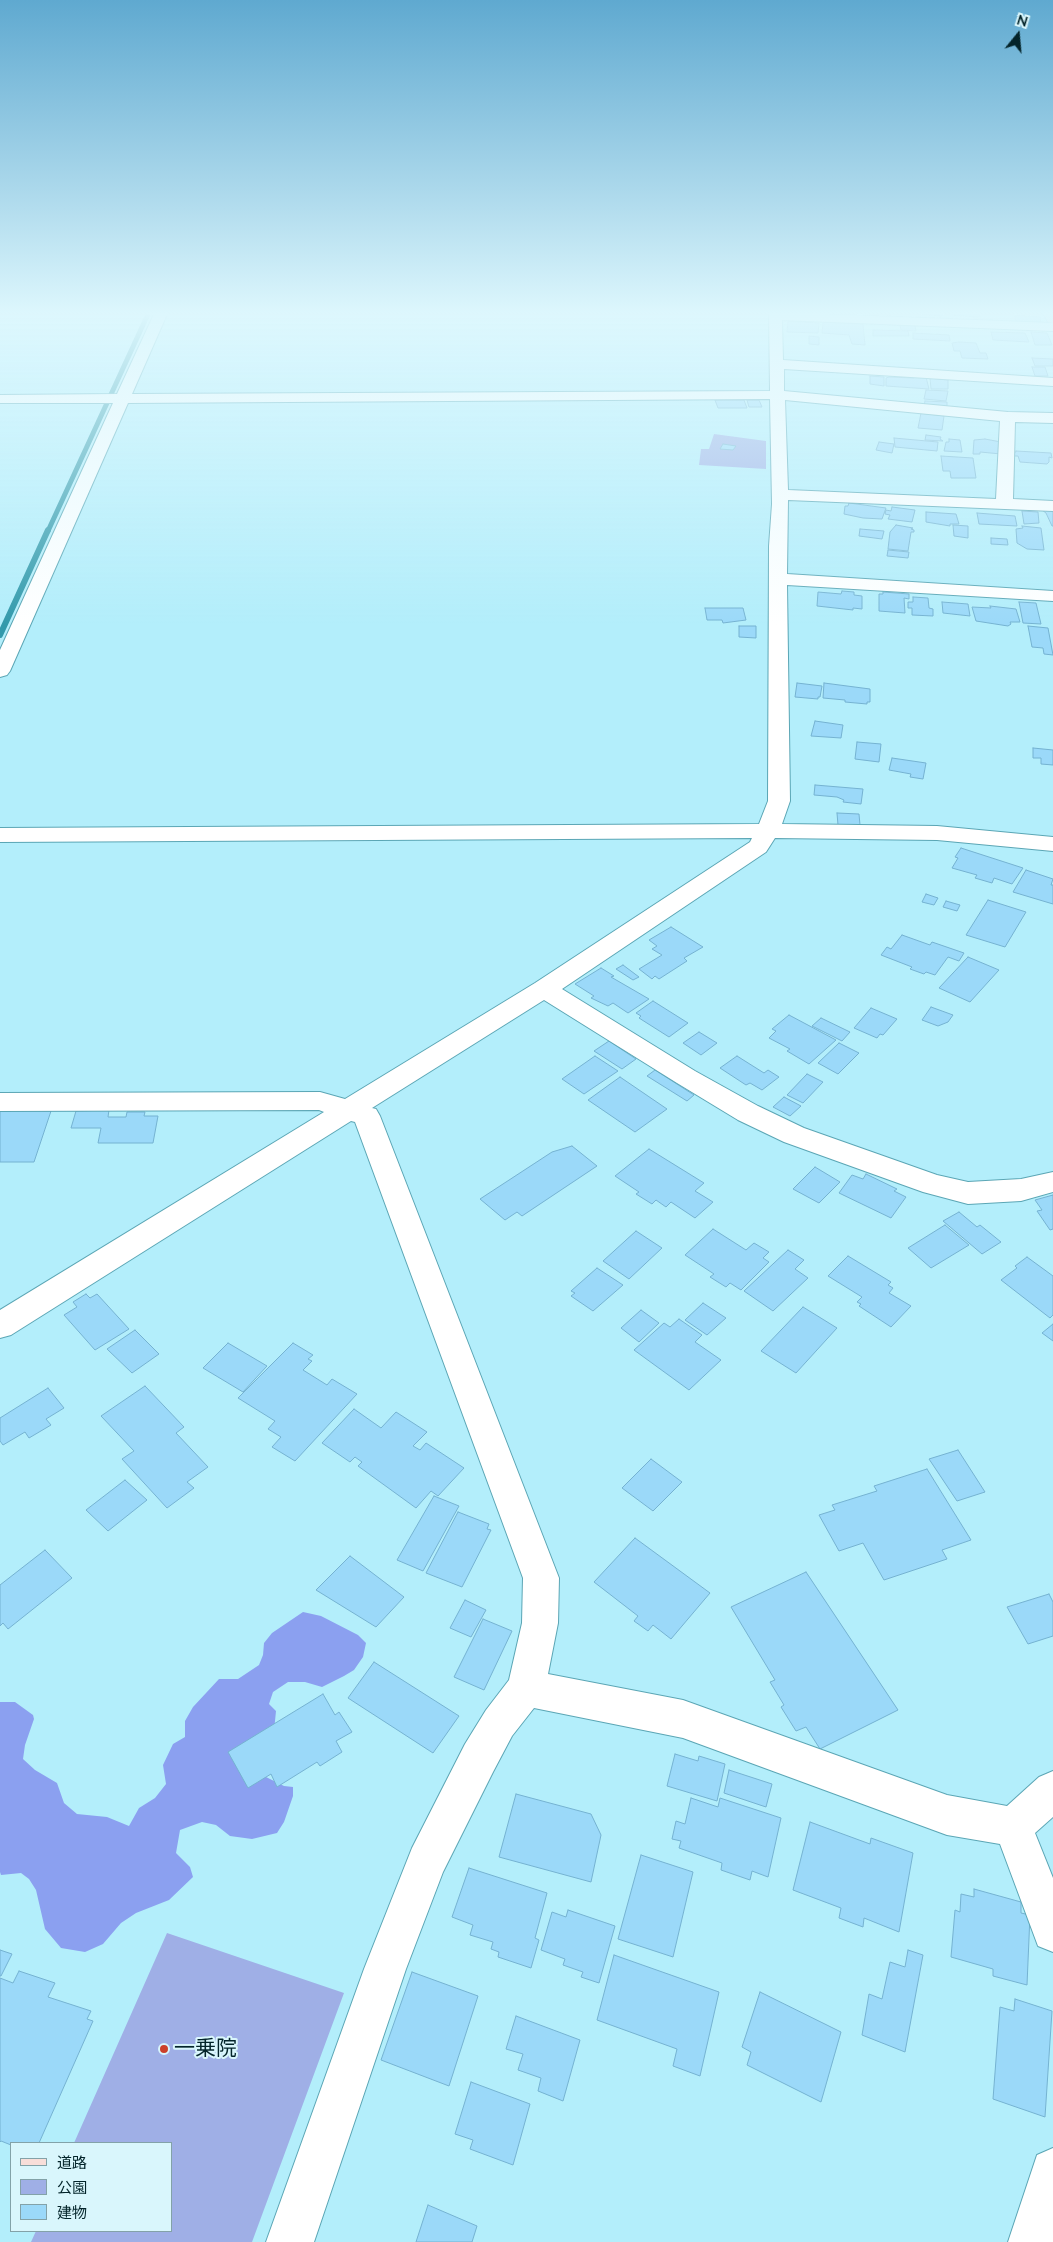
<!DOCTYPE html>
<html>
<head>
<meta charset="utf-8">
<style>
  body { margin:0 }
  #map { position:relative; width:1053px; height:2242px; overflow:hidden; background:#b3eefb; font-family:Mulish,"Noto Sans JP",sans-serif }
  canvas { display:block }
  .legend { position:absolute; left:10px; top:2142px; width:162px; height:90px; box-sizing:border-box; background:#d9f6fc; border:1px solid #83a2a8; margin:0; padding:6px 9px; list-style:none; font-size:15px; color:#03242a }
  .legend li { display:flex; align-items:center; gap:10px; height:25px }
  .legend b { width:25px; border:1px solid #83a2a8 }
  .north { position:absolute; left:993px; top:10px; width:50px; height:50px; -webkit-text-stroke:4px #d9f6fc; paint-order:stroke; rotate:17deg; font-size:14px; font-weight:700; line-height:20px; text-align:center; color:#03242a }
  .north::after { content:''; display:block; margin:auto; width:18px; height:22px; background:#03242a; clip-path:polygon(50% 0,100% 100%,50% 72%,0 100%) }
</style>
</head>
<body>
<div id="map">
<canvas width="1053" height="2242"></canvas>
<ul class="legend">
<li><b style="height:6px;background:#f8ded9"></b>道路</li>
<li><b style="height:14px;background:#9fafe6"></b>公園</li>
<li><b style="height:14px;background:#9bd9f9"></b>建物</li>
</ul>
<div class="north">N</div>
</div>
<script>
const g = document.querySelector('canvas').getContext('2d');
g.lineJoin = 'round';
function fillPath(path, color) { g.fillStyle = color; g.fill(path, 'evenodd'); }
const shape = rows => new Path2D(rows.map(r => 'M' + r).join(''));
function strokePath(path, color, width, dash) { g.strokeStyle = color; g.lineWidth = width; g.lineCap = dash ? 'butt' : 'round'; g.setLineDash(dash || []); g.stroke(path); }
function write(font, color, halo, rows, align = 'center') {
  g.font = font + ' Mulish,"Noto Sans JP",sans-serif'; g.lineWidth = 4; g.setLineDash([]); g.textBaseline = 'middle'; g.strokeStyle = halo; g.fillStyle = color; for (const [text, x, y, turn = 0] of rows) {
    g.save(); g.translate(x, y); g.rotate((+turn || 0) * Math.PI / 180); g.textAlign = isNaN(turn) ? turn : align; if (halo) g.strokeText(text, 0, 0); g.fillText(text, 0, 0); g.restore();
  }
}
const green = shape([
  [714,434,766,441,766,469,699,465,701,449,709,449],
  [167,1933,344,1993,252,2242,31,2242,36,2231,171,2231,171,2143,74,2143]
]);
const forest = shape([
  [303,1612,321,1616,358,1635,366,1643,363,1657,354,1670,344,1676,322,1687,305,1682,288,1682,273,1692,269,1704,276,1711,274,1731,256,1772,284,1786,293,1787,293,1796,284,1822,277,1833,252,1839,230,1836,216,1825,202,1822,180,1830,176,1853,190,1867,193,1877,169,1900,136,1913,121,1923,103,1944,85,1952,61,1948,45,1929,36,1890,29,1879,21,1873,1,1875,0,1872,0,1702,15,1702,33,1715,34,1719,25,1745,23,1759,35,1770,57,1783,64,1803,77,1814,107,1817,129,1826,139,1808,155,1798,166,1784,163,1765,173,1744,185,1737,185,1721,193,1707,219,1679,238,1679,259,1665,263,1655,264,1643,272,1633]
]);
const streamFar1 = shape([
  [48,531,149,312]
]);
const stream = shape([
  [0,635,48,530]
]);
const building = shape([
  [921,312,943,312,943,316,921,314,921,312],
  [951,312,980,312,980,317,951,315,951,312],
  [1015,315,1040,317,1041,323,1015,322,1015,315],
  [788,321,819,323,818,333,787,332,788,321],
  [823,322,863,324,865,345,852,344,849,335,822,333,823,322],
  [900,325,915,325,916,331,901,330,900,325],
  [873,330,908,331,909,336,873,336,873,330],
  [991,332,1025,333,1029,342,993,340,991,332],
  [1031,332,1047,333,1052,345,1035,345,1031,332],
  [913,333,949,335,950,341,913,339,913,333],
  [809,336,819,337,819,345,809,344,809,336],
  [959,342,976,343,980,353,986,353,988,359,962,358,960,351,954,351,952,343,959,342],
  [1032,358,1053,359,1053,366,1035,366,1032,358],
  [1032,367,1045,367,1048,376,1035,376,1032,367],
  [870,376,884,377,884,386,870,384,870,376],
  [913,376,926,377,929,389,886,386,886,378,889,377,914,378,913,376],
  [930,378,948,380,948,389,931,389,930,378],
  [926,390,948,391,946,401,924,399,926,390],
  [715,400,744,400,747,408,718,408,715,400],
  [747,400,759,400,762,407,749,407,747,400],
  [925,401,947,402,947,408,924,406,925,401],
  [921,413,944,416,942,430,918,428,921,413],
  [926,435,941,437,940,439,943,441,925,440,926,435],
  [894,438,938,442,937,451,895,447,894,438],
  [949,439,960,440,962,452,944,451,946,442,949,442,949,439],
  [985,439,1001,442,1001,454,980,452,980,454,973,454,974,440,985,439],
  [879,442,894,444,892,453,876,450,879,442],
  [723,444,736,446,733,450,720,449,723,444],
  [1016,451,1051,453,1052,458,1049,457,1049,462,1047,464,1020,462,1018,456,1013,456,1013,452,1016,452,1016,451],
  [941,456,973,458,976,478,951,478,950,471,943,471,941,456],
  [849,503,886,508,882,519,863,518,844,514,845,506,848,506,849,503],
  [892,507,915,510,912,522,888,519,890,515,885,514,886,510,891,511,892,507],
  [1053,509,1053,526,1052,526,1046,513,1042,510,1053,509],
  [1022,511,1038,512,1039,523,1024,524,1022,511],
  [926,512,956,514,959,524,950,524,950,526,926,522,926,512],
  [977,513,1015,516,1017,526,979,524,977,513],
  [896,525,913,528,911,529,914,530,914,532,911,532,908,551,888,549,890,532,896,525],
  [953,525,968,526,968,538,954,536,953,525],
  [1022,526,1041,528,1044,550,1027,549,1017,543,1016,529,1023,528,1022,526],
  [860,529,884,531,882,539,859,536,860,529],
  [991,538,1007,539,1008,545,991,544,991,538],
  [888,550,909,552,908,558,887,556,888,550],
  [842,591,854,592,854,595,862,596,862,609,853,608,853,610,817,606,818,592,841,594,842,591],
  [883,592,909,594,909,599,904,598,905,613,879,611,879,594,883,594,883,592],
  [913,597,928,598,929,608,933,609,933,616,912,615,912,608,908,608,908,602,913,602,913,597],
  [942,602,968,604,970,616,943,613,942,602],
  [1019,602,1036,603,1041,624,1023,623,1019,602],
  [990,606,1016,609,1020,622,1010,622,1011,624,1008,626,976,621,972,607,991,608,990,606],
  [705,608,743,608,746,620,723,623,722,620,707,620,705,608],
  [739,626,756,626,756,638,739,637,739,626],
  [1028,626,1048,628,1053,655,1044,654,1043,648,1032,647,1028,626],
  [797,683,822,686,820,697,818,697,818,699,795,697,797,683],
  [824,683,870,689,870,702,867,702,867,704,845,702,845,700,823,698,824,683],
  [815,721,843,725,841,738,811,736,815,721],
  [857,742,881,744,879,762,855,759,857,742],
  [1033,748,1053,750,1053,765,1041,764,1041,758,1033,758,1033,748],
  [892,758,926,763,923,779,910,777,911,774,889,770,892,758],
  [815,785,863,789,861,804,843,802,844,800,837,797,814,795,815,785],
  [837,813,859,814,860,825,838,825,837,813],
  [961,848,1023,868,1012,884,994,878,992,883,975,878,977,875,952,868,958,858,955,857,961,848],
  [1026,870,1053,879,1051,885,1053,885,1053,904,1013,892,1026,870],
  [926,894,938,898,934,905,922,902,926,894],
  [988,900,1026,912,1005,947,966,935,988,900],
  [946,901,960,905,957,911,943,907,946,901],
  [671,927,703,947,684,958,687,961,659,979,655,976,652,979,639,969,662,955,652,949,657,946,649,940,671,927],
  [902,935,930,945,932,942,964,953,959,961,948,957,935,975,926,972,924,974,910,969,912,967,881,955,887,947,891,949,902,935],
  [968,957,999,970,970,1002,939,988,968,957],
  [623,965,639,977,633,980,616,969,623,965],
  [601,968,614,976,611,977,649,999,628,1013,613,1003,608,1006,591,998,594,996,575,984,601,968],
  [653,1001,688,1023,669,1037,639,1018,641,1016,636,1013,653,1001],
  [931,1007,953,1015,948,1022,938,1026,922,1020,931,1007],
  [871,1008,897,1019,883,1035,880,1034,877,1038,854,1028,871,1008],
  [789,1015,836,1040,809,1064,787,1051,790,1049,769,1038,776,1031,772,1029,789,1015],
  [821,1018,850,1032,842,1041,812,1026,821,1018],
  [699,1032,717,1043,701,1055,683,1043,699,1032],
  [609,1041,636,1059,622,1069,594,1051,609,1041],
  [839,1043,859,1053,838,1074,818,1063,839,1043],
  [595,1056,618,1071,584,1094,562,1079,595,1056],
  [737,1056,764,1073,768,1070,779,1077,762,1090,750,1083,746,1085,720,1068,737,1056],
  [655,1070,694,1095,687,1101,647,1076,655,1070],
  [807,1074,823,1082,803,1103,787,1095,807,1074],
  [620,1077,667,1109,635,1132,588,1100,620,1077],
  [784,1097,801,1106,790,1116,773,1107,784,1097],
  [0,1110,51,1111,34,1162,0,1162,0,1110],
  [109,1110,108,1117,126,1117,127,1112,145,1112,144,1116,158,1116,153,1143,98,1143,101,1128,71,1128,76,1111,109,1110],
  [572,1146,597,1166,522,1216,517,1212,505,1220,480,1199,552,1152,572,1146],
  [649,1149,704,1183,695,1191,713,1202,695,1218,671,1202,666,1207,656,1200,652,1204,636,1194,639,1192,615,1176,649,1149],
  [815,1167,840,1182,819,1203,793,1189,815,1167],
  [866,1174,897,1189,894,1191,906,1197,891,1218,839,1193,852,1175,863,1179,866,1174],
  [1053,1195,1053,1229,1050,1230,1037,1211,1042,1210,1035,1200,1053,1195],
  [959,1212,977,1227,980,1225,1001,1242,982,1254,943,1221,959,1212],
  [945,1225,969,1245,931,1268,908,1248,945,1225],
  [713,1229,746,1250,754,1243,769,1252,763,1258,769,1262,741,1290,730,1283,726,1287,710,1277,714,1274,685,1255,713,1229],
  [636,1231,662,1248,629,1279,603,1261,636,1231],
  [788,1250,804,1260,795,1269,808,1278,773,1311,744,1291,788,1250],
  [848,1256,891,1282,888,1285,893,1288,889,1293,911,1306,891,1327,859,1306,861,1304,857,1302,862,1297,828,1276,848,1256],
  [1027,1257,1053,1276,1053,1315,1050,1318,1001,1280,1017,1268,1015,1266,1027,1257],
  [597,1268,623,1285,593,1311,571,1296,575,1293,571,1291,597,1268],
  [86,1294,90,1298,97,1294,129,1329,95,1350,64,1315,77,1307,73,1302,86,1294],
  [703,1303,726,1318,707,1335,685,1320,703,1303],
  [803,1307,837,1328,796,1373,761,1351,803,1307],
  [641,1310,659,1323,639,1342,621,1328,641,1310],
  [679,1319,702,1335,695,1342,721,1360,689,1390,634,1350,664,1323,670,1327,679,1319],
  [1053,1324,1053,1341,1042,1333,1053,1324],
  [135,1330,159,1354,132,1373,107,1349,135,1330],
  [228,1343,267,1366,243,1392,203,1368,228,1343],
  [293,1343,313,1355,308,1359,312,1361,303,1370,327,1385,332,1379,357,1394,295,1461,272,1447,281,1437,268,1429,275,1421,238,1398,293,1343],
  [145,1386,184,1427,176,1433,208,1467,187,1482,194,1488,167,1508,122,1459,134,1451,101,1416,145,1386],
  [48,1388,64,1408,46,1419,51,1425,29,1438,25,1432,3,1445,0,1441,0,1418,48,1388],
  [354,1409,381,1428,396,1412,427,1432,413,1446,420,1450,426,1443,464,1468,438,1496,431,1491,416,1508,358,1466,362,1462,355,1457,350,1462,322,1443,354,1409],
  [958,1450,985,1492,957,1501,929,1459,958,1450],
  [651,1459,682,1482,653,1511,622,1488,651,1459],
  [927,1469,971,1540,942,1550,947,1559,884,1580,863,1543,839,1551,819,1515,835,1510,832,1505,877,1491,874,1486,927,1469],
  [125,1480,147,1500,108,1531,86,1510,125,1480],
  [434,1496,459,1506,423,1571,397,1560,434,1496],
  [458,1512,489,1524,487,1529,491,1530,462,1587,426,1573,458,1512],
  [635,1538,710,1593,671,1639,653,1625,648,1631,634,1621,638,1616,594,1582,635,1538],
  [45,1550,72,1578,8,1629,3,1623,0,1626,0,1585,45,1550],
  [350,1556,404,1597,376,1627,316,1590,350,1556],
  [806,1572,898,1710,820,1749,806,1727,796,1731,781,1707,784,1705,770,1682,775,1680,731,1607,806,1572],
  [1049,1594,1053,1602,1053,1636,1028,1644,1007,1607,1049,1594],
  [465,1600,486,1610,471,1637,450,1628,465,1600],
  [483,1619,512,1631,484,1690,454,1677,483,1619],
  [374,1662,459,1716,433,1753,348,1698,374,1662],
  [323,1694,335,1715,339,1712,352,1732,336,1741,342,1752,320,1766,317,1762,277,1787,271,1774,248,1788,228,1752,323,1694],
  [675,1754,698,1761,699,1756,725,1764,717,1801,667,1786,675,1754],
  [729,1770,772,1784,766,1807,724,1793,729,1770],
  [516,1794,591,1814,601,1835,591,1882,499,1857,516,1794],
  [691,1798,718,1807,720,1798,781,1818,768,1877,752,1871,750,1880,721,1870,722,1863,679,1848,681,1841,672,1839,676,1821,685,1824,691,1798],
  [810,1822,870,1844,871,1838,913,1853,899,1932,864,1918,863,1927,839,1918,841,1908,793,1890,810,1822],
  [641,1855,693,1872,673,1957,618,1939,641,1855],
  [469,1868,547,1893,535,1938,539,1940,531,1968,498,1957,499,1952,491,1949,493,1942,470,1935,473,1925,452,1917,469,1868],
  [974,1889,1021,1902,1021,1913,1030,1915,1027,1985,993,1976,993,1969,951,1957,955,1910,960,1912,961,1894,974,1897,974,1889],
  [568,1910,615,1926,599,1983,581,1977,583,1972,563,1965,565,1959,541,1950,552,1912,566,1917,568,1910],
  [0,1950,12,1954,1,1976,0,1976,0,1950],
  [908,1950,923,1955,905,2052,862,2035,869,1994,882,1999,890,1962,905,1967,908,1950],
  [614,1955,719,1992,700,2076,673,2066,677,2049,597,2020,614,1955],
  [19,1971,55,1983,48,1997,91,2011,87,2019,93,2021,39,2143,11,2145,1,2141,0,2142,0,1978,13,1983,19,1971],
  [412,1972,478,1996,449,2086,381,2060,412,1972],
  [760,1992,841,2032,821,2102,747,2065,751,2052,742,2047,760,1992],
  [1015,1999,1052,2011,1045,2117,993,2099,1000,2007,1014,2011,1015,1999],
  [516,2016,580,2040,563,2101,538,2091,541,2078,518,2070,523,2054,506,2049,516,2016],
  [471,2082,530,2104,513,2165,470,2149,473,2140,455,2134,471,2082],
  [428,2205,477,2226,472,2242,416,2242,428,2205]
]);
const street = shape([
  [155,312,168,312,132,394,770,391,769,312,1053,323,1053,331,782,320,783,360,1053,378,1053,386,784,369,784,391,1008,412,1053,413,1053,423,1015,422,1013,499,1053,501,1053,511,788,500,787,574,1053,591,1053,601,787,585,790,801,782,824,937,826,1053,837,1053,851,937,840,775,838,766,852,562,989,695,1071,758,1106,804,1128,937,1175,968,1182,1021,1179,1053,1172,1053,1192,1021,1201,968,1204,923,1192,784,1142,738,1120,677,1083,544,1000,372,1108,376,1109,380,1116,559,1578,558,1623,548,1674,683,1700,947,1795,1007,1806,1039,1777,1053,1771,1053,1817,1035,1833,1053,1878,1053,1952,1038,1946,1000,1844,947,1835,683,1738,534,1708,512,1736,493,1772,443,1872,406,1969,314,2242,266,2242,364,1969,412,1848,465,1744,486,1710,509,1680,522,1623,523,1578,355,1122,351,1121,11,1335,0,1338,0,1310,324,1112,319,1110,0,1111,0,1093,320,1092,345,1099,535,983,750,842,752,838,0,842,0,828,759,824,768,801,769,546,772,504,770,399,128,403,10,671,7,675,0,677,0,650,113,403,0,403,0,395,117,394,155,312],
  [785,400,1000,421,996,499,788,490,785,400],
  [1053,2148,1053,2242,1008,2242,1037,2155,1053,2148]
]);
const secondary = shape([
  [1042,312,1053,312,1053,323,1048,322,1042,312]
]);
const markers = [
  [164,2049,5,"#cc402a"]
];
const nearPoinames = [
  ["一乗院",174,2049]
];
fillPath(green, '#9fafe6');
fillPath(forest, '#8ba0f0');
strokePath(streamFar1, '#3299ab', 5);
strokePath(stream, '#3299ab', 6);
fillPath(building, '#9bd9f9');
strokePath(building, '#75b2d1', 1);
strokePath(street, '#5ba6b5', 2);
strokePath(secondary, '#5ba6b5', 2);
fillPath(street, '#fff');
fillPath(secondary, '#f8ded9');
const sky = g.createLinearGradient(0, 0, 0, 626);
sky.addColorStop(0, '#5fa9d0');
sky.addColorStop(0.5, '#ddf7fd');
sky.addColorStop(1, '#ddf7fd00');
g.fillStyle = sky;
g.fillRect(0, 0, 1053, 626);
for (const [x, y, r, color] of markers) { const dot = new Path2D(); dot.arc(x, y, r, 0, 2 * Math.PI); g.fillStyle = color; g.fill(dot); strokePath(dot, '#d9f6fc', 2); }
write('21px', '#03242a', '#d9f6fc', nearPoinames, 'left');
</script>
</body>
</html>
